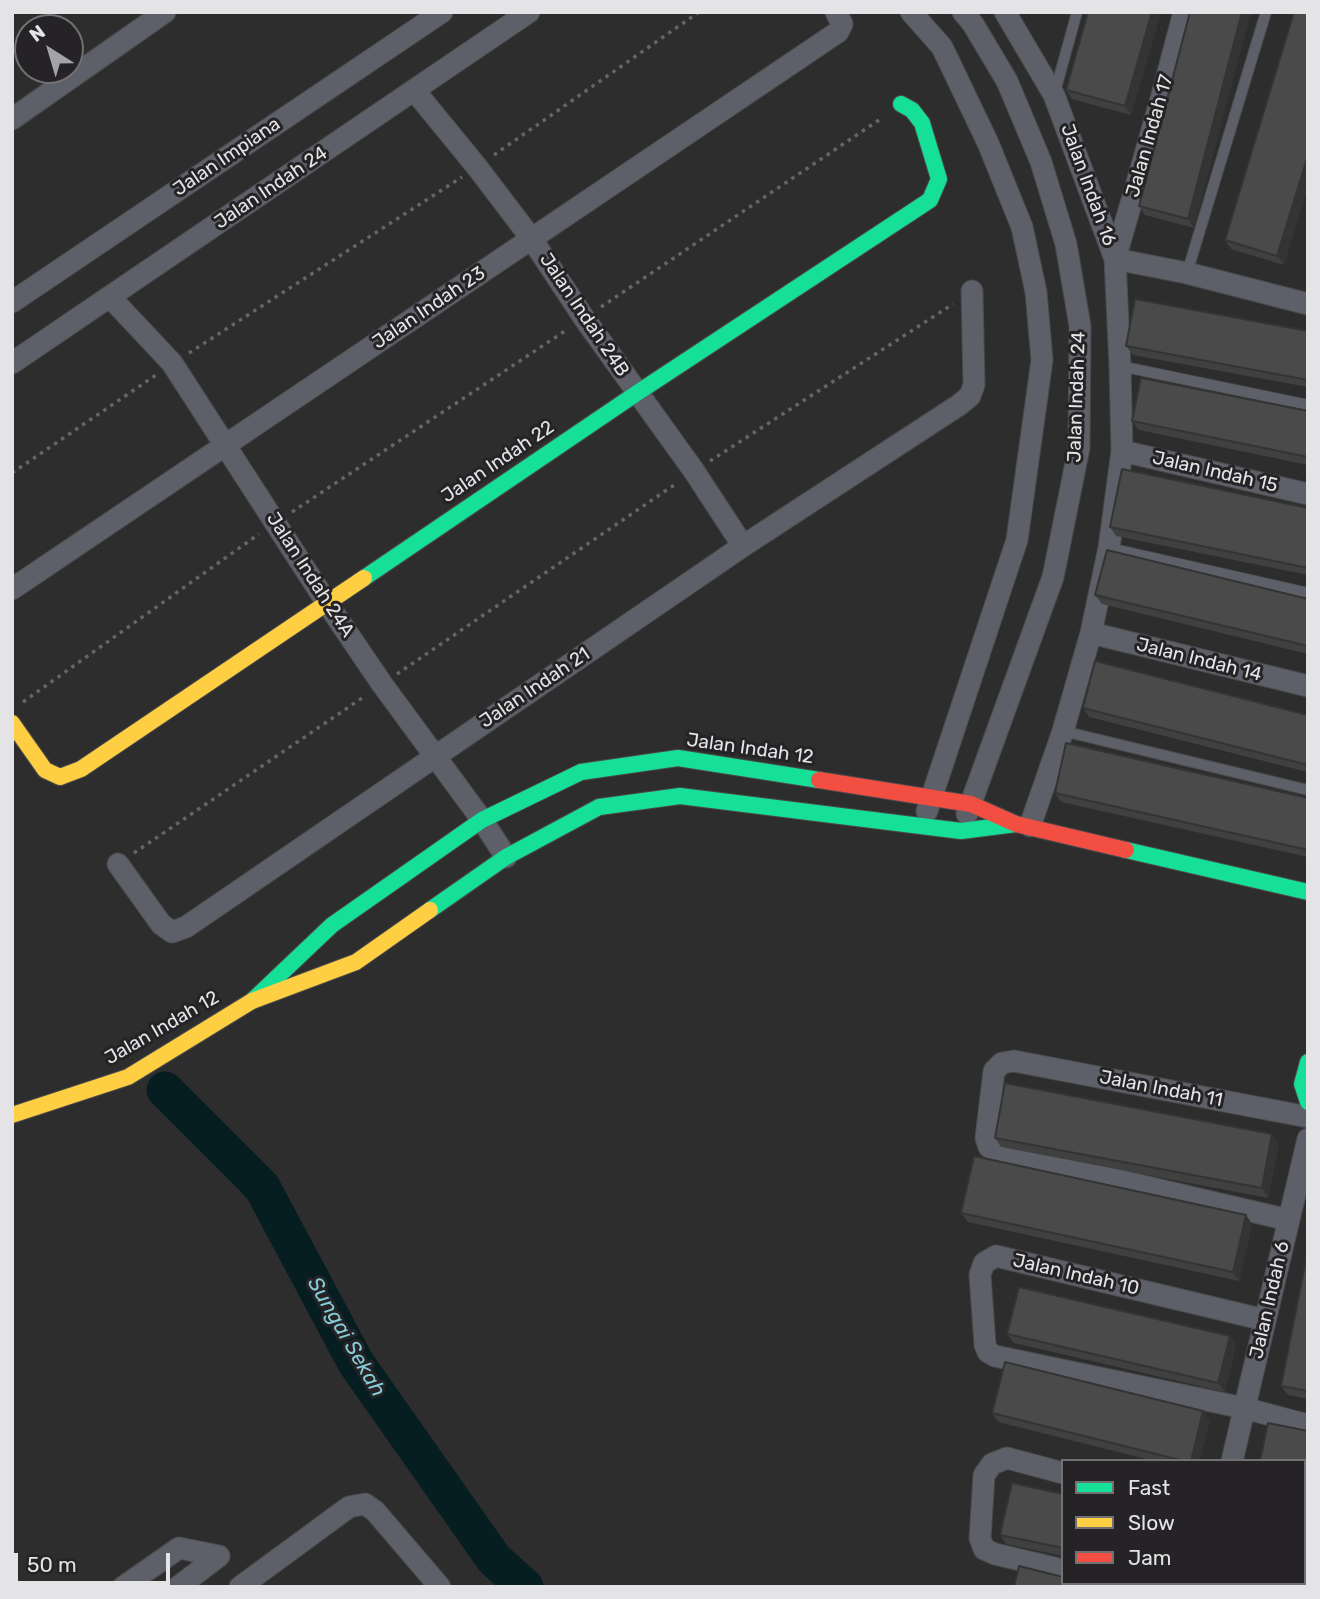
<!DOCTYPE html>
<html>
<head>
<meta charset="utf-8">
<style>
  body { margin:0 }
  #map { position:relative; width:1320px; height:1599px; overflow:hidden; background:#2e2d2e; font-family:Rubik,sans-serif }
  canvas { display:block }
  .frame { position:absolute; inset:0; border:14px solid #e4e3e5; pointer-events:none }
  .legend { position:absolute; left:1061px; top:1459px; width:245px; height:126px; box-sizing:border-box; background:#252325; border:2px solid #717072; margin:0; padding:9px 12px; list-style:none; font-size:21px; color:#e4e3e5 }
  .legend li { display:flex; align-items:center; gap:14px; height:35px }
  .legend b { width:35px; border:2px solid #717072 }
  .north { position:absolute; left:14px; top:14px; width:70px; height:70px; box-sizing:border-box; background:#252325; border:2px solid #717072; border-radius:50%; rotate:323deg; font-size:19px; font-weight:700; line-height:28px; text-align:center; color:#e4e3e5 }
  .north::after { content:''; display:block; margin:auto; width:24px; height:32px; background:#a4a3a5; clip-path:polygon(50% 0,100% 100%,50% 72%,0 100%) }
  .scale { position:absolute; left:14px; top:1553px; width:156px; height:32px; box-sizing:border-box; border:4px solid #e4e3e5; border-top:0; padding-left:9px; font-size:21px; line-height:24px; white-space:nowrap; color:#e4e3e5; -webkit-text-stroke:5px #252325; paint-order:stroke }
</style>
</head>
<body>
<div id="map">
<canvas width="1320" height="1599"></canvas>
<div class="frame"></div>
<ul class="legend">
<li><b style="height:9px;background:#16e098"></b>Fast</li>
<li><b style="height:9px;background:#ffcf43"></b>Slow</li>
<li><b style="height:9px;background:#f24e42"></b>Jam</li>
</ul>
<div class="north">N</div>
<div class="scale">50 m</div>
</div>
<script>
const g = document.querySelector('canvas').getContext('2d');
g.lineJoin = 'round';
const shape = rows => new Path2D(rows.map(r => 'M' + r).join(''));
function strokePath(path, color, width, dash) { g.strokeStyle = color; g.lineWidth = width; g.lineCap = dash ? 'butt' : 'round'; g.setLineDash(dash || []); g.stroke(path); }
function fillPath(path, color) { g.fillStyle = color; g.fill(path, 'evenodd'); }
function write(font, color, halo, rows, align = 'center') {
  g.font = font + ' Rubik,sans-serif'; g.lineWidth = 6; g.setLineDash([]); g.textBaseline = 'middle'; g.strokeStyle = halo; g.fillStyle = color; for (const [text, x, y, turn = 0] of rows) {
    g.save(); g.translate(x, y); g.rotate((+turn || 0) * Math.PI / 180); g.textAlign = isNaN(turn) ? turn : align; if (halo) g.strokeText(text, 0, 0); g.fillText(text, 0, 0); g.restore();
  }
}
const river = shape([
  [165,1090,262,1187,356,1363,494,1559,525,1587]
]);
const path = shape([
  [494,155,699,12],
  [601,307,882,118],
  [189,353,462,177],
  [710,461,953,304],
  [12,473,156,375],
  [292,512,568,329],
  [397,674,677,483],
  [23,702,259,534],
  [134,853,365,696]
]);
const lane = shape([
  [1055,92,1077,12],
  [1187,273,1266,12],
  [1120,366,1308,405],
  [1109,548,1308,593],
  [1063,731,1308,790]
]);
const street = shape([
  [911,12,942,47,988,143,1022,227,1036,292,1042,360,1017,540,927,811],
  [963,12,973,24,1007,81,1041,162,1066,244,1080,326,1079,448,1053,577,967,814],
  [1005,12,1054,95,1115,259,1120,366,1122,451,1109,548,1091,633,1063,731,1030,826],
  [414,90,477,167,531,238,584,318,694,471,743,546],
  [12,119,165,12],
  [1115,259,1161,99,1184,12],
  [1115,259,1187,273,1308,304],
  [110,297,172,363,327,603,382,684,482,820,506,857],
  [12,302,442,12],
  [12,363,529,12],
  [1122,451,1308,494],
  [12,589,838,32,842,24,836,12],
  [1091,633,1308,686],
  [118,864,161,924,172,932,186,927,743,546,959,405,970,396,974,385,972,291],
  [1289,1220,997,1152,989,1147,986,1138,994,1071,1002,1063,1014,1061,1308,1117],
  [1265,1320,996,1256,984,1263,980,1275,985,1345,988,1352,995,1356,1244,1408,1308,1425],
  [1232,1461,1308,1139],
  [1063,1473,1007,1458,992,1464,984,1475,980,1538,984,1549,995,1554,1063,1570],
  [1117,1583,1132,1587],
  [123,1587,179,1548,219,1556],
  [178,1587,219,1556],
  [240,1587,349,1507,365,1504,375,1511,440,1587],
  [1203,1587,1203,1583]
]);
const fast = shape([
  [364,578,637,393,930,200,939,179,922,123,912,110,901,104],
  [1126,850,1308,892],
  [430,910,506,857,599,807,680,796,961,831,1016,824],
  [252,1001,332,925,482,820,581,772,678,758,819,780],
  [1308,1062,1302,1084,1308,1102]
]);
const slow = shape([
  [12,723,45,770,60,777,81,769,364,578],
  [12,1115,128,1077,252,1001,356,962,430,910]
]);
const jam = shape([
  [819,780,971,804,1016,824,1126,850]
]);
const wall = shape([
  [1088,12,1161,12,1131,115,1072,99,1066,90],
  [1190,12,1194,228,1145,215,1139,206],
  [1308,12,1308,185,1284,265,1231,249,1225,240],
  [1308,331,1308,387,1133,355,1126,346],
  [1308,411,1308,465,1139,430,1132,421],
  [1308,508,1308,575,1116,536,1110,527],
  [1095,595,1308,599,1308,654,1102,604],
  [1083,708,1308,715,1308,772,1089,717],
  [1055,793,1308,798,1308,857,1061,802],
  [995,1138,1279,1143,1268,1198,1001,1147],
  [961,1213,1246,1215,1252,1224,1239,1281,968,1222],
  [1308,1250,1308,1399,1288,1395,1281,1386],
  [1007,1334,1230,1336,1236,1345,1225,1392,1014,1343],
  [992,1413,1210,1420,1199,1461,1154,1461,998,1422],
  [1063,1494,1063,1556,1006,1544,1000,1535]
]);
const shadedWall = shape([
  [1152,12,1161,12,1131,115,1125,106],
  [1242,12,1251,12,1194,228,1188,219],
  [1308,155,1308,185,1284,265,1277,256],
  [1272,1134,1279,1143,1268,1198,1262,1188],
  [1246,1215,1252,1224,1239,1281,1233,1272],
  [1230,1336,1236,1345,1225,1392,1218,1383],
  [1203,1411,1210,1420,1199,1461,1191,1461],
  [1308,1514,1308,1552,1304,1568,1304,1530],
  [1293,1583,1301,1583,1300,1587,1292,1587]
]);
const building = shape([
  [1088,12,1152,12,1125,106,1066,90,1088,12],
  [1190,12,1242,12,1188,219,1139,206,1190,12],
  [1294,12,1308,12,1308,155,1277,256,1225,240,1294,12],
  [1135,299,1308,331,1308,380,1126,346,1135,299],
  [1141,378,1308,411,1308,457,1132,421,1141,378],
  [1122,469,1308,508,1308,568,1110,527,1122,469],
  [1107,550,1308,599,1308,646,1095,595,1107,550],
  [1095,661,1308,715,1308,765,1083,708,1095,661],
  [1066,743,1308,798,1308,850,1055,793,1066,743],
  [1005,1083,1272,1134,1262,1188,995,1138,1005,1083],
  [974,1156,1246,1215,1233,1272,961,1213,974,1156],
  [1308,1250,1308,1391,1281,1386,1308,1250],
  [1019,1287,1230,1336,1218,1383,1007,1334,1019,1287],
  [1005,1362,1203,1411,1191,1461,1184,1461,992,1413,1005,1362],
  [1268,1423,1308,1431,1308,1514,1304,1530,1304,1461,1260,1461,1268,1423],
  [1012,1483,1063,1494,1063,1548,1000,1535,1012,1483],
  [1019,1566,1063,1577,1063,1583,1089,1583,1102,1587,1014,1587,1019,1566],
  [1233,1583,1293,1583,1292,1587,1232,1587,1233,1583]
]);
const streetNames = [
  ["Jalan Indah 17",1150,136,-74],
  ["Jalan Impiana",227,157,-34],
  ["Jalan Indah 16",1088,185,70],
  ["Jalan Indah 24",271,188,-34],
  ["Jalan Indah 23",429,308,-34],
  ["Jalan Indah 24B",584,315,56],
  ["Jalan Indah 24",1077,397,-88],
  ["Jalan Indah 22",498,462,-34],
  ["Jalan Indah 15",1215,472,13],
  ["Jalan Indah 24A",310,575,57],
  ["Jalan Indah 14",1199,660,14],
  ["Jalan Indah 21",535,688,-34],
  ["Jalan Indah 12",750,749,8],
  ["Jalan Indah 12",162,1028,-30],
  ["Jalan Indah 11",1161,1089,11],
  ["Jalan Indah 10",1076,1275,13],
  ["Jalan Indah 6",1270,1300,-77]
];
const waterNames = [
  ["Sungai Sekah",346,1337,60]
];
strokePath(river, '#061e22', 37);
strokePath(lane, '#4b4a4b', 12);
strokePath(street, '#4b4a4b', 23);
strokePath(fast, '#4b4a4b', 18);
strokePath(slow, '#4b4a4b', 18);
strokePath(jam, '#4b4a4b', 18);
strokePath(path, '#64646a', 3.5, [3.5, 5]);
strokePath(lane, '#5e6069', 10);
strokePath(street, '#5e6069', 21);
strokePath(fast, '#16e098', 16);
strokePath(slow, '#ffcf43', 16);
strokePath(jam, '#f24e42', 16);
fillPath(wall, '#404040');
fillPath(shadedWall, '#343434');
fillPath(building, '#4b4a4b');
strokePath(building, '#343434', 2);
write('19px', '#e4e3e5', '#252325', streetNames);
write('italic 21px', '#85ccd8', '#252325', waterNames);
</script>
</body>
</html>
